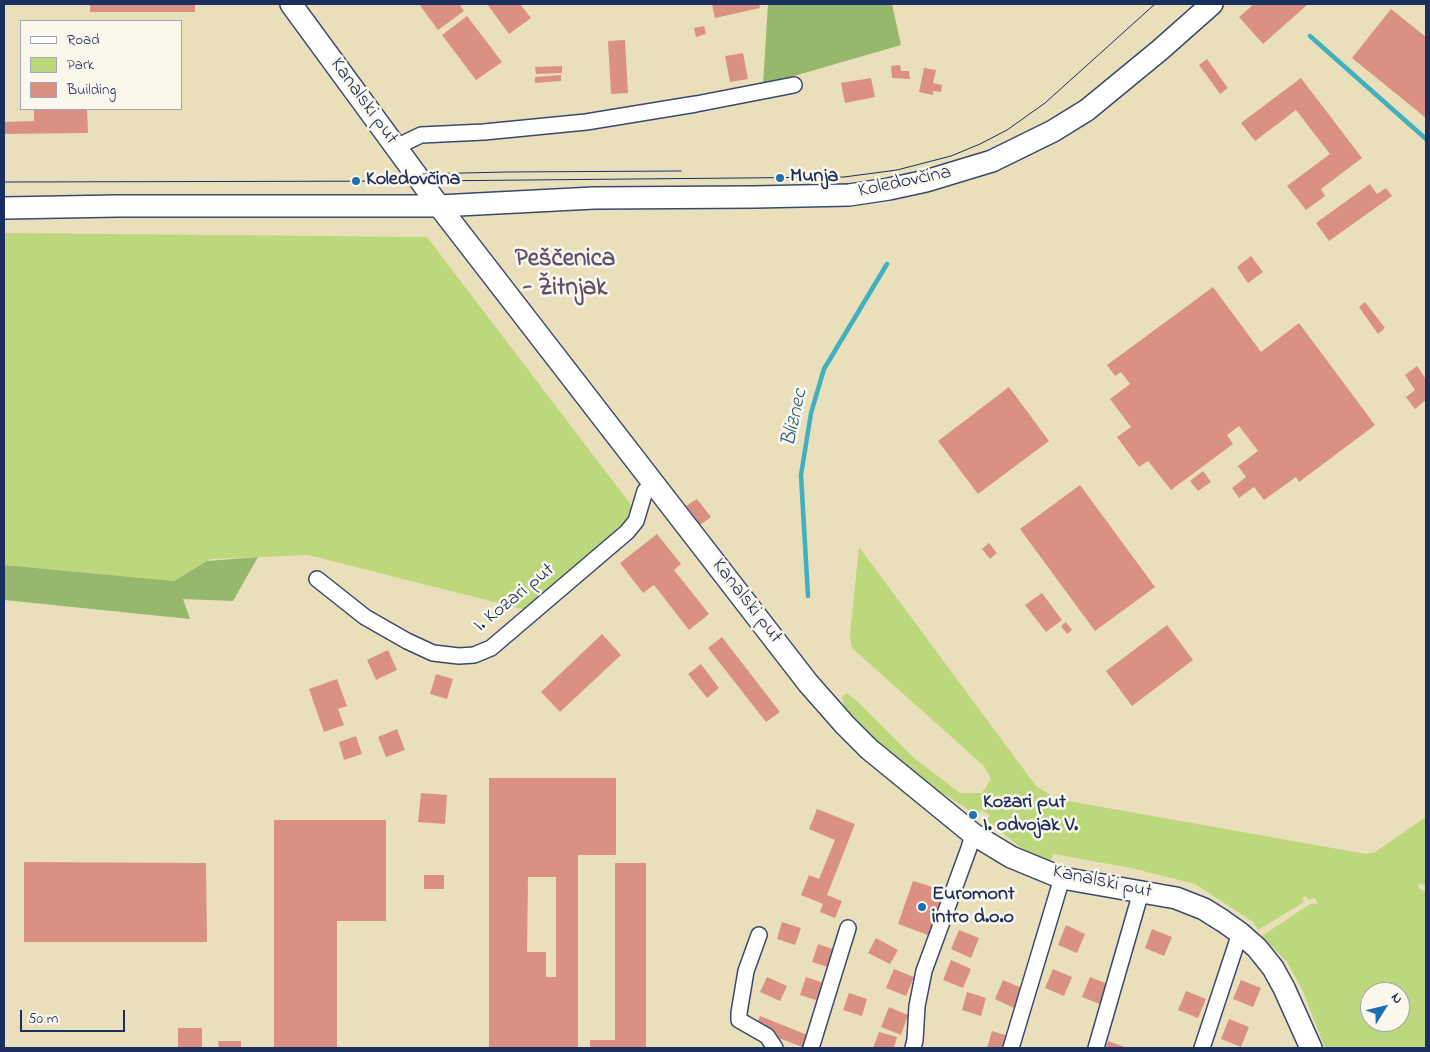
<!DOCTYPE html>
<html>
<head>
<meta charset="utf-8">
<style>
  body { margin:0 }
  #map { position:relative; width:1430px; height:1052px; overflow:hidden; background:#eadfbb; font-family:"Indie Flower",sans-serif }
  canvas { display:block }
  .frame { position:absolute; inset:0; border:5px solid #1b2f5e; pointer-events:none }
  .legend { position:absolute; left:20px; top:20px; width:162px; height:90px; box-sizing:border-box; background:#fbf7ec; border:1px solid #a1a7b3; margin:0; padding:6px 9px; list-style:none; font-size:15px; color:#1b2f5e }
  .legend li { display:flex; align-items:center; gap:10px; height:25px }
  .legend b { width:25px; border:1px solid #a1a7b3 }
  .north { position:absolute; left:1360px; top:982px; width:50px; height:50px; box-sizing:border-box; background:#fbf7ec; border:1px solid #a1a7b3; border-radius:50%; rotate:54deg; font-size:14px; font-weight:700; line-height:20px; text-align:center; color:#1b2f5e }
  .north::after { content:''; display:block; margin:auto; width:18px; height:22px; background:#1f6fb2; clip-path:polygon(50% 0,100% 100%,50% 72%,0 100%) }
  .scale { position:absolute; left:20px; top:1010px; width:105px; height:22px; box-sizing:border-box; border:2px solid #1b2f5e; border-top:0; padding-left:6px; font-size:15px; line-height:18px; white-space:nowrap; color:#1b2f5e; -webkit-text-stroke:4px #fbf7ec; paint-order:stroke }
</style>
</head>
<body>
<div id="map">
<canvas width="1430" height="1052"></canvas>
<div class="frame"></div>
<ul class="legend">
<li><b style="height:6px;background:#fff"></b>Road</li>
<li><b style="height:14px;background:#bdd77c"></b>Park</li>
<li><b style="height:14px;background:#da9183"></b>Building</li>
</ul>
<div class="north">N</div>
<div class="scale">50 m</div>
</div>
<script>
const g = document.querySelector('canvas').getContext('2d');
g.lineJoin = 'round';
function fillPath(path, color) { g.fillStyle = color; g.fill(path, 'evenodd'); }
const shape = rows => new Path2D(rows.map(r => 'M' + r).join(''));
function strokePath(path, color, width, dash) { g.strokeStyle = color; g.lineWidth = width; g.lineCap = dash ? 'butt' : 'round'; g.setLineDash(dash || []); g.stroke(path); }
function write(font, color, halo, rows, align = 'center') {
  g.font = font + ' "Indie Flower",sans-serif'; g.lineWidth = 5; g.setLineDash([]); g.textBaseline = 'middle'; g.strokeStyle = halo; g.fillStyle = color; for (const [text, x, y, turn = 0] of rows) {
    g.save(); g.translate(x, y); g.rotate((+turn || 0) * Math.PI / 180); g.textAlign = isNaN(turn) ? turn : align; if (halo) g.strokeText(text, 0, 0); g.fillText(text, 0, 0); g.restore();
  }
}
const green = shape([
  [4,233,427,237,638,514,526,610,308,555,211,559,174,581,4,565],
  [859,547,1036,786,1057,799,1366,854,1375,852,1426,817,1426,885,1418,884,1420,889,1426,892,1426,1048,1325,1048,1302,989,1287,962,1262,936,1310,904,1318,904,1315,898,1308,900,1306,896,1302,899,1304,902,1258,930,1253,922,1195,884,1131,868,1053,854,1051,861,1040,857,1024,850,987,821,990,815,981,810,978,814,969,810,905,769,845,713,842,697,847,693,857,701,914,758,960,793,982,793,991,779,984,766,852,648,850,635],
  [1370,992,1400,992,1400,1022,1370,1022]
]);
const forest = shape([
  [768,4,892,4,901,45,763,85],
  [258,557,233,601,183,599,190,619,4,600,4,565,174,581,207,561]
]);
const stream = shape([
  [1310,36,1426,139],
  [808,596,801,475,811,413,824,369,887,264]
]);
const building = shape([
  [90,4,195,4,195,12,90,12],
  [419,4,459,4,464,11,438,30],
  [487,4,520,4,531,18,509,34],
  [712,4,759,4,760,8,715,18],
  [1254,4,1305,4,1307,5,1263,44,1239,17],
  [1391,9,1426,37,1426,118,1352,58],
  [467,16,502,62,476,80,442,35],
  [704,26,706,34,696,37,694,28],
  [625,40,628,93,611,94,608,41],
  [743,53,748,79,730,82,725,56],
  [1207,59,1228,88,1220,94,1199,65],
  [900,65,901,71,909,71,910,79,892,78,891,66],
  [562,66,562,73,536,74,535,67],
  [924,68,936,70,933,83,942,85,941,92,933,91,933,95,919,92],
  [561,75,561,81,535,83,535,77],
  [871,78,875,97,845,103,841,83],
  [1301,78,1362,158,1321,189,1325,196,1306,210,1287,186,1330,154,1296,110,1255,141,1241,123],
  [34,109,87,109,88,133,4,134,4,122,34,121],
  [1370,184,1377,194,1386,188,1392,196,1329,241,1316,223],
  [1251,256,1263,272,1248,283,1237,267],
  [1213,287,1261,352,1299,323,1375,425,1299,482,1296,477,1264,500,1254,487,1239,498,1232,488,1246,477,1238,466,1258,451,1239,426,1227,435,1233,444,1171,490,1148,461,1139,467,1117,437,1131,427,1110,399,1130,384,1121,372,1115,376,1107,365],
  [1365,302,1385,328,1378,334,1359,307],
  [1417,366,1426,379,1426,400,1415,409,1406,397,1415,390,1405,375],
  [1009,387,1049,441,978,494,938,441],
  [1203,471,1211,482,1198,491,1190,481],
  [1080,485,1155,587,1095,631,1020,529],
  [697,499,711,517,700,525,686,506],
  [657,534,681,564,674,570,709,614,689,630,654,585,643,593,620,563],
  [989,543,997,553,990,559,982,549],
  [1042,593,1062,620,1046,632,1025,605],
  [1066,622,1072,630,1067,634,1061,626],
  [1167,625,1193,660,1132,706,1106,671],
  [602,634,621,655,560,712,541,692],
  [722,637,780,712,766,722,708,648],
  [388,650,397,670,376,680,367,660],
  [701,664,719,688,707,698,688,674],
  [436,674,453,679,447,699,430,694],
  [337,679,347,706,338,709,344,725,324,732,309,689],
  [397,729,405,750,386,757,378,737],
  [356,736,362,754,344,760,339,742],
  [489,778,616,778,616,855,578,855,578,1048,489,1048],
  [528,877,556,877,556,977,546,977,546,952,527,952],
  [421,793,447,795,445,824,418,822],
  [817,809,855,824,827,895,842,901,835,918,820,912,823,904,801,895,809,875,819,879,835,840,809,829],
  [274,820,386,820,386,921,337,921,337,1048,274,1048],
  [24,862,206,863,207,942,24,942],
  [615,863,646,863,646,1048,590,1048,590,1040,615,1040],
  [424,875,444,875,444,889,424,889],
  [913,881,946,891,931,936,898,924],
  [782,922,801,928,795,945,777,939],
  [1066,925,1085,934,1077,953,1058,945],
  [1152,929,1172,937,1164,956,1145,948],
  [959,930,979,938,971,958,951,949],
  [876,938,898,950,890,964,868,953],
  [818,944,836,950,831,968,812,962],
  [951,960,971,969,963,988,943,980],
  [894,969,914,977,906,996,886,988],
  [1053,969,1072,977,1064,996,1045,988],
  [767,977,787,986,780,1001,760,992],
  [806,977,824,983,819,1001,800,995],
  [1090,977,1110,985,1102,1005,1082,997],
  [1003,980,1022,988,1014,1008,995,999],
  [1241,980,1261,988,1253,1007,1233,999],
  [1186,991,1206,999,1198,1018,1178,1010],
  [967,992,986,998,981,1016,962,1010],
  [849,993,867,999,862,1016,843,1010],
  [889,1007,908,1015,901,1035,881,1027],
  [760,1016,810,1036,805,1048,755,1029],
  [1229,1019,1249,1027,1241,1047,1221,1039],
  [178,1028,202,1028,202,1048,178,1048],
  [992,1031,1011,1037,1008,1048,987,1048],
  [879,1032,897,1037,894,1048,873,1048],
  [218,1041,241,1041,241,1048,219,1048],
  [1108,1041,1128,1048,1106,1048]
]);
const street = shape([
  [396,147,421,135,484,132,586,122,696,104,794,85],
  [317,579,365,617,407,641,433,653,459,656,474,655,491,648,627,532,636,521,645,491,654,482],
  [759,935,746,971,739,1013,739,1020,767,1036,775,1048],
  [811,1048,848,928],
  [913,1048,915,1040,917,1006,924,971,969,848,973,834],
  [1011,1048,1062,878],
  [1096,1048,1141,892],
  [1202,1048,1240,933]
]);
const secondary = shape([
  [291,4,439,206,808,683,845,725,869,749,973,834,1011,857,1062,878,1176,898,1204,909,1223,921,1240,933,1257,948,1273,968,1284,988,1311,1048],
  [4,208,118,206,439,206,594,198,755,197,849,195,889,189,926,181,992,161,1053,131,1087,110,1160,50,1212,4]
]);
const tram = shape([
  [423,174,506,172,681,171],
  [4,182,421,181,844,177,897,170,951,156,980,144,1007,130,1045,103,1155,4]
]);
const markers = [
  [780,178,5,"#1f6fb2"],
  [356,181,5,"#1f6fb2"],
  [973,815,5,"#1f6fb2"],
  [922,907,5,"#1f6fb2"]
];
const streetNames = [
  ["Kanalski put",363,102,54],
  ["Koledovčina",905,183,-12],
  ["I. Kozari put",515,599,-39],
  ["Kanalski put",746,602,52],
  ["Kanalski put",1102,883,12]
];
const poiNames = [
  ["Munja",790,178],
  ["Koledovčina",366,181],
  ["Kozari put",983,804],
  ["I. odvojak V.",983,827],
  ["Euromont",932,896],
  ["intro d.o.o",932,919]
];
const waterNames = [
  ["Bliznec",796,418,-78]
];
const districtNames = [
  ["Peščenica",565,261],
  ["- Žitnjak",565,290]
];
fillPath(green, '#bdd77c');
fillPath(forest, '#96b86c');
strokePath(stream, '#41b0be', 4.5);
fillPath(building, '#da9183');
strokePath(street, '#3a496c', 18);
strokePath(secondary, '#3a496c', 24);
strokePath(street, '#fff', 15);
strokePath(secondary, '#fff', 21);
strokePath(tram, '#1b2f5e', 1);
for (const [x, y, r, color] of markers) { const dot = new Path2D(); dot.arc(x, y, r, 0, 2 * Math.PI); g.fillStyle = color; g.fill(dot); strokePath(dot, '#fbf7ec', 2); }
write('20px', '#1b2f5e', '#fbf7ec', streetNames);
write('bold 20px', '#1b2f5e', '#fbf7ec', poiNames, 'left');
write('italic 21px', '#285c80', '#fbf7ec', waterNames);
write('bold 25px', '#5e516b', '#fbf7ec', districtNames);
</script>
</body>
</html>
